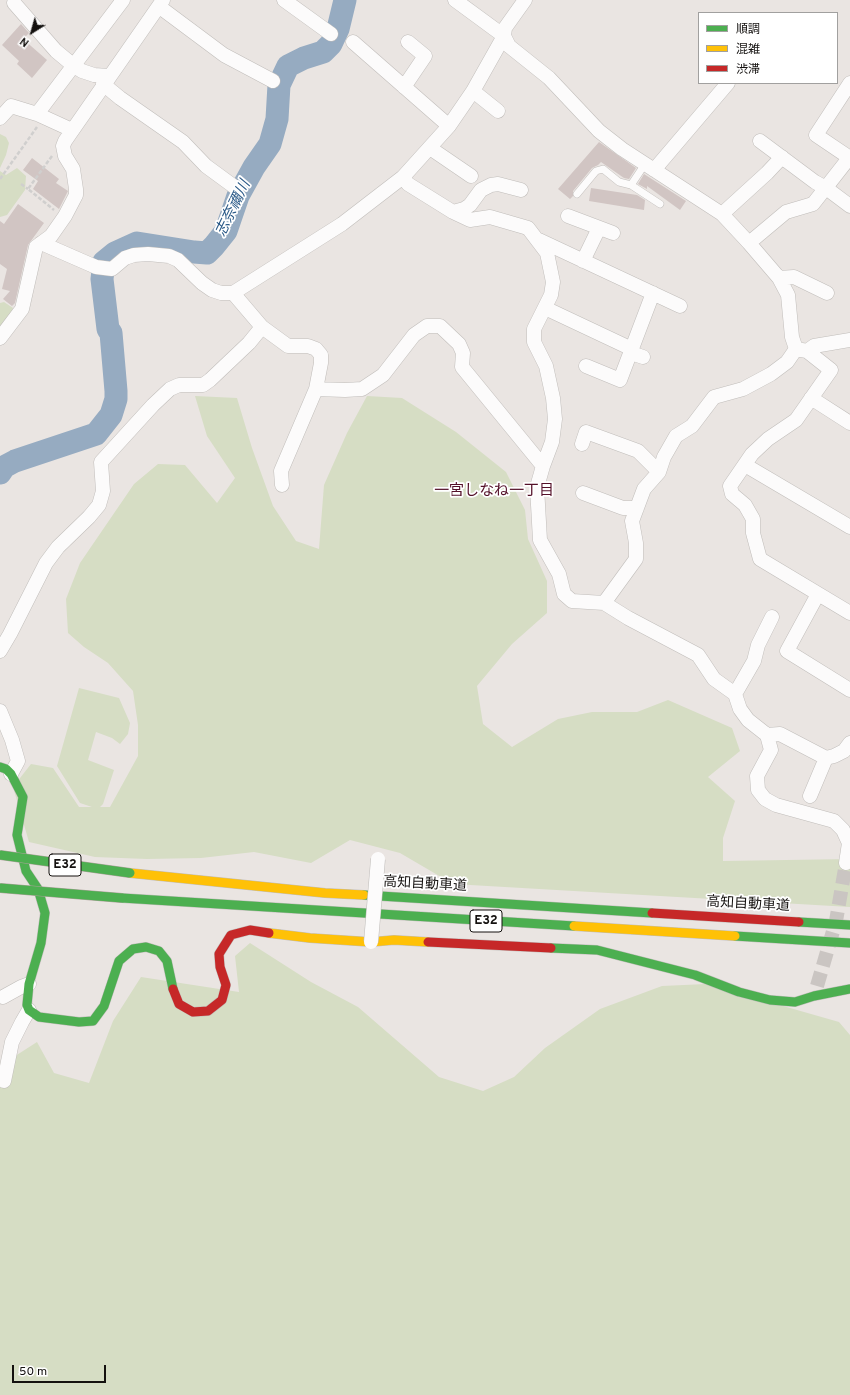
<!DOCTYPE html>
<html>
<head>
<meta charset="utf-8">
<style>
  body { margin:0 }
  #map { position:relative; width:850px; height:1395px; overflow:hidden; background:#eae5e2; font-family:Overpass,"Noto Sans JP",sans-serif }
  canvas { display:block }
  .legend { position:absolute; left:698px; top:12px; width:140px; height:72px; box-sizing:border-box; background:#fff; border:1px solid #a1a09f; margin:0; padding:5px 7px; list-style:none; font-size:12px; color:#14110f }
  .legend li { display:flex; align-items:center; gap:8px; height:20px }
  .legend b { width:20px; border:1px solid #a1a09f }
  .north { position:absolute; left:12px; top:12px; width:40px; height:40px; -webkit-text-stroke:3px #fff; paint-order:stroke; rotate:217deg; font-size:11px; font-weight:700; line-height:16px; text-align:center; color:#14110f }
  .north::after { content:''; display:block; margin:auto; width:14px; height:18px; background:#14110f; clip-path:polygon(50% 0,100% 100%,50% 72%,0 100%) }
  .scale { position:absolute; left:12px; top:1365px; width:94px; height:18px; box-sizing:border-box; border:2px solid #14110f; border-top:0; padding-left:5px; font-size:12px; line-height:14px; white-space:nowrap; color:#14110f; -webkit-text-stroke:3px #fff; paint-order:stroke }
</style>
</head>
<body>
<div id="map">
<canvas width="850" height="1395"></canvas>
<ul class="legend">
<li><b style="height:5px;background:#4caf50"></b>順調</li>
<li><b style="height:5px;background:#ffc107"></b>混雑</li>
<li><b style="height:5px;background:#c62828"></b>渋滞</li>
</ul>
<div class="north">N</div>
<div class="scale">50 m</div>
</div>
<script>
const g = document.querySelector('canvas').getContext('2d');
g.lineJoin = 'round';
function fillPath(path, color) { g.fillStyle = color; g.fill(path, 'evenodd'); }
const shape = rows => new Path2D(rows.map(r => 'M' + r).join(''));
function strokePath(path, color, width, dash) { g.strokeStyle = color; g.lineWidth = width; g.lineCap = dash ? 'butt' : 'round'; g.setLineDash(dash || []); g.stroke(path); }
function write(font, color, halo, rows, align = 'center') {
  g.font = font + ' Overpass,"Noto Sans JP",sans-serif'; g.lineWidth = 3.5; g.setLineDash([]); g.textBaseline = 'middle'; g.strokeStyle = halo; g.fillStyle = color; for (const [text, x, y, turn = 0] of rows) {
    g.save(); g.translate(x, y); g.rotate((+turn || 0) * Math.PI / 180); g.textAlign = isNaN(turn) ? turn : align; if (halo) g.strokeText(text, 0, 0); g.fillText(text, 0, 0); g.restore();
  }
}
const green = shape([
  [0,134,6,137,9,143,6,155,0,168],
  [17,168,26,176,25,190,7,215,0,217,0,171,6,175],
  [4,302,13,308,12,312,0,330,0,303],
  [195,396,237,398,252,448,273,506,296,541,319,549,324,485,347,433,367,396,402,398,456,432,506,472,525,510,528,539,547,581,547,613,512,644,477,686,483,724,512,747,558,719,592,712,637,712,668,700,732,728,740,751,708,777,735,801,723,838,723,861,850,859,850,907,453,884,400,853,350,840,311,863,254,852,201,858,147,859,95,857,29,842,13,787,31,764,53,768,79,807,92,807,80,803,57,766,79,688,119,698,130,723,128,734,120,744,112,738,96,732,88,760,114,770,103,804,100,807,110,807,138,756,138,725,133,691,108,663,84,647,68,633,66,599,80,563,134,484,158,464,185,465,217,503,235,478,207,436],
  [250,943,311,982,358,1007,439,1077,483,1091,514,1077,545,1048,600,1009,662,986,706,984,839,1022,850,1035,850,1395,0,1395,0,1074,9,1060,37,1042,54,1073,89,1083,113,1021,141,977,239,992,235,956]
]);
const river = shape([
  [0,473,4,467,15,461,96,434,111,415,116,399,116,391,111,333,108,329,102,279,104,262,115,253,137,243,194,252,207,253,214,246,226,231,238,196,254,167,270,144,277,119,279,85,288,66,304,58,323,52,331,44,338,29,345,0]
]);
const building = shape([
  [21,24,29,33,23,39,47,60,32,78,17,64,19,61,2,45],
  [599,142,636,168,629,179,624,178,601,162,598,165,592,168,573,191,573,196,570,199,558,189],
  [32,158,59,179,56,183,68,191,59,209,33,189,38,181,23,170],
  [644,174,686,201,680,210,647,186,647,189,638,184],
  [591,188,637,195,645,200,644,210,589,201],
  [18,204,44,223,28,245,15,303,12,306,3,299,10,291,2,289,7,269,0,264,0,221,4,224]
]);
const streetTunnel = shape([
  [817,986,836,921,846,863]
]);
const path = shape([
  [52,156,28,189,54,210],
  [0,179,37,127],
  [21,184,28,189]
]);
const lane = shape([
  [631,185,645,164],
  [577,194,596,171,603,169,619,182,631,185,660,204]
]);
const street = shape([
  [284,0,331,34],
  [455,0,504,36,509,46,549,78,599,131,622,149,722,214,749,243,779,278,788,295,792,337,796,349,807,351,831,370,796,420,768,439,752,454,730,486,732,494,745,505,753,519,753,533,760,559,850,613],
  [14,3,56,51,74,66,82,71,94,75,109,76],
  [160,5,161,8,224,55,273,81],
  [353,42,449,126],
  [850,83,816,135,850,158],
  [103,84,120,98,183,142,206,166,236,188],
  [404,87,425,56,408,42],
  [473,91,498,111],
  [37,114,123,0],
  [0,118,11,106,37,114,72,130],
  [760,141,815,182,826,188,850,206],
  [430,148,471,176],
  [654,170,728,83],
  [403,177,408,184,453,212,470,220,490,217,528,228,547,253,553,282,551,295,534,329,534,342,546,366,553,398,555,419,552,442,543,466,537,487,540,540,559,574,564,594,572,601,604,603,628,618,698,655,714,679,735,694,740,709,748,720,767,735,771,750,757,776,758,790,765,799,776,805,834,821,843,830,849,843,846,863],
  [453,212,464,209,470,205,481,190,491,185,498,184,521,190],
  [722,214,767,173,782,157],
  [568,216,613,233],
  [539,240,680,306],
  [41,243,96,267,112,269,125,258,134,255,148,254,169,256,178,260,202,283,212,290,221,293,233,293,342,224,403,177,449,126,473,91,504,36,505,28,525,0],
  [749,243,786,212,813,204,849,158],
  [583,261,599,228],
  [779,278,794,277,827,293],
  [545,308,632,349],
  [262,327,288,346,308,346,316,349,321,355,321,363,316,389,281,471,282,485],
  [0,338,22,309,36,247,51,236,65,216,76,195,76,189,73,169,65,156,63,146,65,141,163,0],
  [807,351,814,346,850,340],
  [631,353,643,357],
  [586,366,620,380,653,293],
  [316,389,345,390,362,389,383,375,414,335,427,326,440,326,459,344,463,353,462,367,543,466],
  [811,398,850,423],
  [582,444,586,432,638,451,659,472],
  [745,465,850,527],
  [583,493,623,508,637,508],
  [818,594,787,651,850,690],
  [604,603,636,559,636,543,632,521,644,489,659,472,664,457,676,436,692,426,714,397,743,389,771,374,787,362,796,349],
  [0,651,10,634,46,563,58,547,89,517,99,505,103,491,101,462,153,405,170,389,179,385,203,385,210,380,249,343,262,327,233,293],
  [735,694,754,661,758,645,772,617],
  [0,711,12,740,18,761,11,774],
  [767,735,780,734,826,758,834,756,844,751,850,743],
  [810,796,826,758],
  [3,997,21,987,29,984],
  [4,1081,12,1042,22,1022,29,1010]
]);
const fast = shape([
  [0,767,6,769,11,774,23,797,17,835,26,871,38,889,45,913,41,943,29,984,27,1005,29,1010,39,1017,79,1022,93,1021,104,1006,119,961,133,949,146,947,159,951,167,961,173,989],
  [364,895,652,913],
  [122,898,574,926],
  [799,922,850,925],
  [735,936,850,943],
  [551,948,597,950,695,975,739,992,770,1000,795,1002,814,996,850,989]
]);
const slow = shape([
  [130,873,325,893,364,895],
  [574,926,735,936],
  [269,933,310,938,371,942,394,940,428,942]
]);
const jam = shape([
  [652,913,799,922],
  [428,942,551,948],
  [173,989,179,1004,193,1012,208,1011,222,1000,226,985,220,967,219,954,231,935,250,930,269,933]
]);
const streetBridge = shape([
  [371,942,378,859]
]);
const fastBridge = shape([
  [0,855,130,873],
  [0,888,122,898]
]);
const shields = [
  [65,865,32],
  [486,921,32]
];
const shieldNames = [
  ["E32",65,865],
  ["E32",486,921]
];
const streetNames = [
  ["高知自動車道",425,885,3],
  ["高知自動車道",748,905,3]
];
const waterNames = [
  ["志奈禰川",234,209,-64]
];
const neighbourhoodNames = [
  ["一宮しなね一丁目",494,492]
];
fillPath(green, '#d6ddc4');
strokePath(river, '#96abc1', 23);
fillPath(building, '#d1c5c3');
strokePath(streetTunnel, '#cac5c2', 14, [14, 7]);
strokePath(lane, '#c0bdba', 8);
strokePath(street, '#c0bdba', 15);
strokePath(fast, '#c0bdba', 10);
strokePath(slow, '#c0bdba', 10);
strokePath(jam, '#c0bdba', 10);
strokePath(path, '#d0cfce', 2.5, [4, 2]);
strokePath(lane, '#fcfbfb', 7);
strokePath(street, '#fcfbfb', 14);
strokePath(fast, '#4caf50', 9);
strokePath(slow, '#ffc107', 9);
strokePath(jam, '#c62828', 9);
strokePath(streetBridge, '#c0bdba', 15, []);
strokePath(fastBridge, '#ada19b', 10, []);
strokePath(streetBridge, '#fcfbfb', 14);
strokePath(fastBridge, '#4caf50', 9);
for (const [x, y, w] of shields) { const box = new Path2D(); box.roundRect(x - w / 2, y - 11, w, 22, 3); g.fillStyle = '#fff'; g.fill(box); strokePath(box, '#14110f', 1); }
write('bold 13px', '#14110f', null, shieldNames);
write('14px', '#14110f', '#fff', streetNames);
write('italic 15px', '#2a5987', '#fff', waterNames);
write('15px', '#541029', '#fff', neighbourhoodNames);
</script>
</body>
</html>
